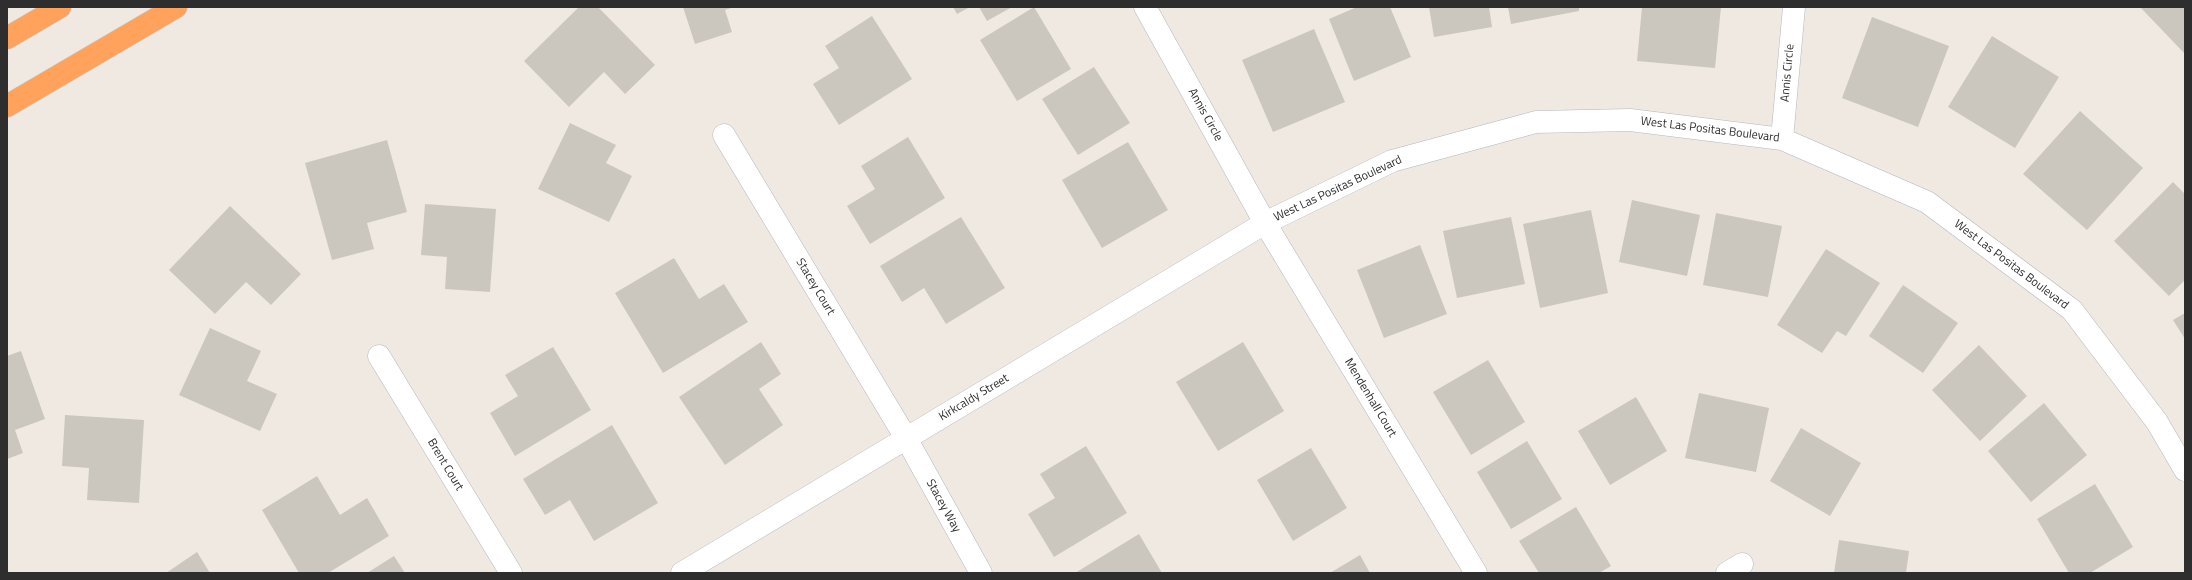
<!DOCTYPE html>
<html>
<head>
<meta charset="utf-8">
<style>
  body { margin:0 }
  #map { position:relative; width:2192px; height:580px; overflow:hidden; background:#efe9e1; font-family:"Titillium Web",sans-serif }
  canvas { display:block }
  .frame { position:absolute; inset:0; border:8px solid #2e2e2e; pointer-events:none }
</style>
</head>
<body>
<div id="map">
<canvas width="2192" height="580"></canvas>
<div class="frame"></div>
</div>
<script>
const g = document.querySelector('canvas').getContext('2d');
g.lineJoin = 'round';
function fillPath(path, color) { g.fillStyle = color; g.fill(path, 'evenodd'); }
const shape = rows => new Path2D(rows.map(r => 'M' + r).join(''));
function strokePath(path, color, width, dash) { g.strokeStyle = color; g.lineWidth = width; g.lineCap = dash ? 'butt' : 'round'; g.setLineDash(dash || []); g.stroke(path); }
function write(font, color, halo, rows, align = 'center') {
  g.font = font + ' "Titillium Web",sans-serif'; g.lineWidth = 3.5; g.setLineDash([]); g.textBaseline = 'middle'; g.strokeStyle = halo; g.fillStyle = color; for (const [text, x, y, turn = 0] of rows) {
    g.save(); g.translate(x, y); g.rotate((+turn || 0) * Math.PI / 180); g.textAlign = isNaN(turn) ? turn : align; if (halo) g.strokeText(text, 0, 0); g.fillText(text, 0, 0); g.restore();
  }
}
const building = shape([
  [579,7,598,7,655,65,625,94,604,72,569,107,524,61],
  [683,7,734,7,725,10,732,32,695,44],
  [953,7,970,7,957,14],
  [979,7,1012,7,987,21],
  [1034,7,1071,69,1017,101,980,40],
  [1357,7,1390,7,1411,57,1354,81,1329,19],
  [1429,7,1489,7,1492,27,1434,37],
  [1508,7,1579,7,1579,11,1511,24],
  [1642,7,1721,7,1715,68,1637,61],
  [2140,7,2185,7,2185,54],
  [872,16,912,79,839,125,813,84,839,68,825,46],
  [1872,17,1949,46,1918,127,1842,98],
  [1314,29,1345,102,1273,132,1242,60],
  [1992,36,2059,77,2015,148,1948,107],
  [1094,67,1130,123,1078,155,1042,99],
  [2080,111,2143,168,2087,230,2023,174],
  [570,123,616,145,606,163,632,176,609,222,538,189],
  [908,137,945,198,870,244,847,206,875,189,861,166],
  [387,140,407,212,367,223,374,249,332,260,305,163],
  [1128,142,1168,210,1102,248,1062,180],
  [2173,182,2185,194,2185,280,2169,296,2114,241],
  [1632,200,1700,215,1687,276,1619,262],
  [425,204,496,209,490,292,445,289,447,257,421,255],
  [230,206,301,274,271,305,246,282,215,314,169,270],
  [1591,210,1608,293,1540,308,1523,224],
  [1716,213,1782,226,1768,297,1703,285],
  [961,217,1005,288,946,324,924,288,902,302,880,266],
  [1511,217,1525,284,1457,298,1443,231],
  [1420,245,1447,314,1384,338,1357,270],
  [1826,249,1880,283,1846,336,1837,331,1822,353,1777,325],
  [674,258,699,299,724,284,748,322,663,373,615,293],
  [1903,285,1958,323,1923,373,1869,336],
  [2185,313,2185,339,2173,320],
  [210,328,261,351,247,381,277,394,260,431,179,395],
  [761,342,781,374,759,389,783,425,725,465,679,397],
  [1243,342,1284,411,1218,451,1176,382],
  [1979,345,2027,396,1980,441,1932,390],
  [553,347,591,410,515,456,490,413,518,396,505,375],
  [21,351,45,419,15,430,23,453,7,459,7,356],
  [1488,360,1525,422,1471,455,1433,392],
  [1699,393,1769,408,1756,472,1685,458],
  [1636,397,1667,451,1610,485,1578,431],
  [2044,403,2087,455,2031,502,1988,451],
  [65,415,144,420,139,503,87,500,89,468,62,466],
  [612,425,658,503,594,541,570,500,545,515,523,479],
  [1801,428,1861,463,1830,516,1770,481],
  [1527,441,1562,499,1511,529,1477,472],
  [1086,446,1127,513,1054,557,1028,514,1055,498,1040,474],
  [1311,448,1347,508,1293,541,1257,480],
  [317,476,340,515,367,498,389,536,328,573,299,573,262,510],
  [2095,484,2133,547,2090,573,2069,573,2037,519],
  [1576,507,1611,566,1599,573,1539,573,1519,541],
  [1139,534,1162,573,1075,573],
  [1839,540,1909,551,1906,573,1834,573],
  [197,552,210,573,166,573],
  [1360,555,1370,573,1330,573],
  [394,556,405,573,367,573]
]);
const street = shape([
  [1145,7,1265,223,1476,573],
  [724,135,906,438,981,573],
  [1782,139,1794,7],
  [379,356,511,573],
  [682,573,1265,223,1392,161,1536,122,1630,120,1782,139,1927,202,2072,310,2157,422,2185,470],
  [1727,573,1742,564]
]);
const highway = shape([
  [7,38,60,7],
  [7,106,176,7]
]);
const streetNames = [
  ["Annis Circle",1788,73,-85],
  ["Annis Circle",1205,115,61],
  ["West Las Positas Boulevard",1710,130,7],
  ["West Las Positas Boulevard",1338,189,-25],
  ["West Las Positas Boulevard",2011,265,37],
  ["Stacey Court",815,287,59],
  ["Kirkcaldy Street",974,398,-31],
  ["Mendenhall Court",1370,398,59],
  ["Brent Court",445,465,59],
  ["Stacey Way",943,506,61]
];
fillPath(building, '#cbc7bf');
strokePath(street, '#b4b7c1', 23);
strokePath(highway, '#c9c9c9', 23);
strokePath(street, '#fff', 22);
strokePath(highway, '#ffa35c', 22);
write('12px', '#2e2e2e', '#fff', streetNames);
</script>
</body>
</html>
